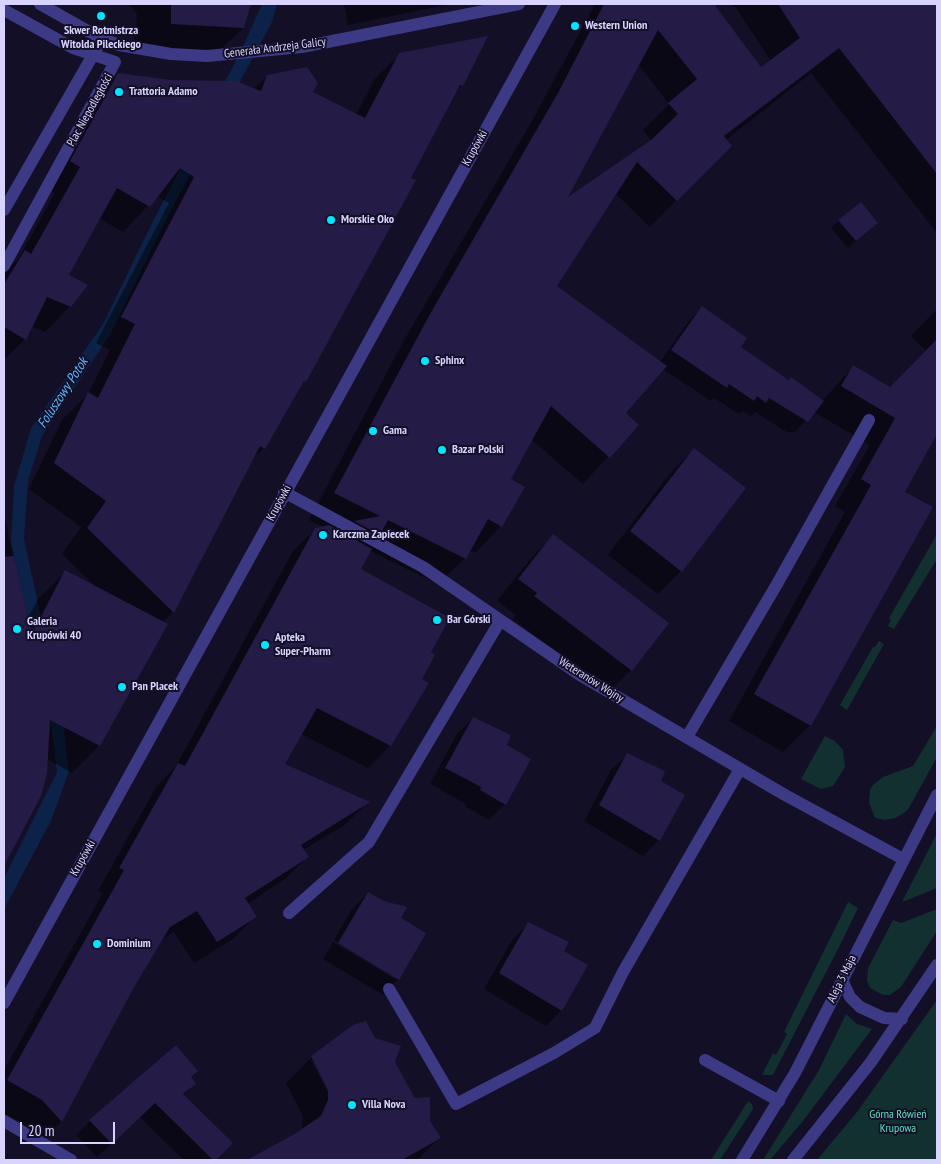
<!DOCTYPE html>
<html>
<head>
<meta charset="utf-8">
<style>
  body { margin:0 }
  #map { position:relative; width:941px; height:1164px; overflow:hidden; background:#130f26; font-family:"PT Sans Narrow",sans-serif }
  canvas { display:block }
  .frame { position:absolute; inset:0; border:5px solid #d9d4ff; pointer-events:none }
  .scale { position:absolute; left:20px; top:1122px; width:95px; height:22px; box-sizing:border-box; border:2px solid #d9d4ff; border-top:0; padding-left:6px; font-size:15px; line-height:18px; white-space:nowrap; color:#d9d4ff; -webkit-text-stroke:4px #130f26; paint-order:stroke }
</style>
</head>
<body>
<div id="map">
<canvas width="941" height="1164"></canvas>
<div class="frame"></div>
<div class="scale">20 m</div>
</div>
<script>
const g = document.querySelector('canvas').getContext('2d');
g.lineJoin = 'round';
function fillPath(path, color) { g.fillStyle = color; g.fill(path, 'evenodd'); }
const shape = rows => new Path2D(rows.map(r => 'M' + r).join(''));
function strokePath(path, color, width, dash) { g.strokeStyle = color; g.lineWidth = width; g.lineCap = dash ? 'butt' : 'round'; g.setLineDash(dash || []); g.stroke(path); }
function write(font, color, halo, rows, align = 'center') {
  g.font = font + ' "PT Sans Narrow",sans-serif'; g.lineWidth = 4; g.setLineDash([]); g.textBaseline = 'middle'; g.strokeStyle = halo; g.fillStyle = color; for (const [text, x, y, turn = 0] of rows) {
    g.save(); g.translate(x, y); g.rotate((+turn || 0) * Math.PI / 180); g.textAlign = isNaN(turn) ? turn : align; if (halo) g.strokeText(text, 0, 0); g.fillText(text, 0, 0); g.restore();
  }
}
const green = shape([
  [937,534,937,559,894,629,888,626,891,620,889,618],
  [879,641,884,644,847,710,840,705,873,647,875,647],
  [937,726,937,757,909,808,904,813,895,818,885,820,875,818,869,803,870,790,873,785,883,777,913,766],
  [825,736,835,741,843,750,845,767,833,786,821,789,801,779],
  [937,833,937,888,902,902],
  [848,902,858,908,839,947,773,1075,762,1075,773,1053,776,1055,787,1034,784,1032],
  [937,909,937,931,901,987,890,995,883,995,870,988,867,981,868,968,893,920,901,923],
  [937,1000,937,1160,817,1160,857,1112],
  [846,1014,857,1024,872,1029,803,1121,770,1160,763,1160,819,1070],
  [748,1101,752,1104,753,1109,720,1160,711,1160]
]);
const water = shape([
  [262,4,277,4,272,22,166,220,110,335,42,436,28,481,24,539,62,713,69,771,51,821,4,909,4,878,57,772,50,716,11,542,14,486,31,428,103,324,153,221,242,49]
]);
const shadow = shape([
  [129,4,250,4,243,28,219,51,141,47,135,39,137,14],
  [344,4,450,4,348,25],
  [595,4,712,4,761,69,771,61,736,8,730,4,937,4,937,233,811,73,726,140,730,146,650,227,615,193,555,286,660,362,688,322,702,308,739,347,822,401,853,367,890,388,926,351,911,336,937,309,937,431,903,492,810,725,783,752,729,721,845,512,835,506,870,445,814,412,795,432,787,432,755,412,751,416,742,411,739,414,714,398,711,401,663,369,624,413,637,425,583,484,531,439,509,480,501,526,475,553,469,550,465,558,438,584,370,551,360,569,429,652,420,680,427,684,390,746,368,768,301,734,283,764,368,802,346,824,303,850,307,857,285,879,247,904,255,917,233,939,194,963,174,932,161,940,132,989,61,1122,39,1144,20,1122,4,1113,4,1070,103,893,98,891,156,787,176,766,293,551,316,529,323,527,309,520,403,342,532,121],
  [638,64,669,104,643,130,652,141,564,201],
  [400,54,462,85,454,93,305,381,298,388,264,448,250,461,173,612,162,623,166,625,99,746,72,773,47,759,39,795,4,863,4,514,27,620,38,599,66,572,96,587,62,554,81,527,29,489,62,420,89,393,110,350,96,343,169,203,157,196,123,232,99,218,68,276,70,306,45,332,31,326,25,339,4,360,4,273,19,258,55,193,46,187,93,101,118,75,254,89,267,76,311,92,356,115,374,80],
  [839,221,876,223,848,248,831,228],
  [695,449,745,488,681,571,658,594,608,555,671,472],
  [553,536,631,670,609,692,513,619,516,615,497,601,531,558],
  [473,718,505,745,505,804,489,820,465,806,466,804,430,784,457,734],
  [627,755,660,781,659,840,643,856,584,821,611,770],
  [368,893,399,918,398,979,383,995,323,959,333,942,395,979,395,976,334,940,352,909],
  [528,924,561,1011,546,1026,484,989,512,940],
  [374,1039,394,1062,439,1138,417,1160,250,1160,302,1129,303,1116,286,1083,312,1057],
  [311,1060,314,1060,332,1095,330,1096],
  [189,1078,195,1084,183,1096,231,1143,214,1160,184,1160,140,1117,97,1157,76,1135,90,1121]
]);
const building = shape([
  [171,4,251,4,244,28,171,24],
  [604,4,714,4,761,67,800,38,778,4,937,4,937,174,839,48,724,136,732,146,677,201,637,162,557,286,667,366,626,413,639,425,610,458,551,406,511,479,525,487,502,527,488,519,466,559,388,520,380,535,354,521,380,516,334,493,430,314,558,93],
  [658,30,697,79,668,103,678,114,651,140,568,197],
  [488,36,463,86,460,85,411,178,416,180,306,382,304,381,265,449,260,446,174,613,87,528,106,501,54,463,88,392,98,398,135,324,121,317,194,177,180,168,150,207,117,188,69,275,88,285,71,307,47,297,26,340,4,327,4,284,25,250,31,254,80,167,70,161,118,73,172,80,236,81,261,91,267,75,307,67,318,83,313,92,365,118,399,53],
  [861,202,878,223,856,241,838,220],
  [702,306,747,338,741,347,789,380,791,377,824,401,808,422,769,398,766,403,757,396,754,401,729,384,727,388,671,350],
  [937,339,937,434,905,492,933,507,811,726,754,694,871,485,861,479,895,418,841,386,853,365,890,387],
  [694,448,746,488,682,572,630,531],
  [329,525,372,549,361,569,450,618,431,652,435,655,422,679,429,683,391,746,317,708,285,764,370,802,301,845,309,857,245,898,257,917,217,942,197,911,170,927,133,989,62,1122,42,1100,7,1080,124,870,119,868,178,763,185,766,315,528],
  [553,534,669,623,632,671,534,596,537,593,518,579],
  [14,556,32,634,65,570,168,624,100,746,50,720,47,774,41,796,4,866,4,557],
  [473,717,511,735,507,745,531,759,506,805,480,790,481,787,445,768],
  [627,753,665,771,661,781,685,795,660,841,599,805],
  [368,892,384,901,407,907,401,918,426,933,399,980,338,943],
  [528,922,569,942,564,951,588,965,562,1011,499,973],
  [366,1021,375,1038,401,1046,395,1062,415,1098,430,1097,430,1121,441,1138,402,1160,247,1160,296,1133,321,1116,328,1100,328,1090,311,1056,353,1025],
  [176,1045,198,1071,191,1077,196,1084,183,1094,233,1143,216,1160,213,1160,155,1103,112,1144,89,1120]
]);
const service = shape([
  [687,737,777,584,869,420],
  [289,913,369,842,500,621],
  [389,989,456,1104,554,1053,595,1028,623,972,740,769],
  [705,1060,779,1101]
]);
const pedestrian = shape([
  [40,4,102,39,119,45,171,54,207,56,302,47,519,4],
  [4,10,73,48,115,62,4,266],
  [4,210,97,48],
  [4,1003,555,4]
]);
const minor = shape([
  [284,492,423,567,580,675,785,795,903,859],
  [4,1121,71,1160]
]);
const tertiary = shape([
  [842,980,850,997,860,1007,884,1018,902,1019],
  [742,1160,795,1073,937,795],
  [793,1160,871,1062,937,965]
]);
const markers = [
  [101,16,5,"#00e5ff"],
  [575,26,5,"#00e5ff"],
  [119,92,5,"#00e5ff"],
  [331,220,5,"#00e5ff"],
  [425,361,5,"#00e5ff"],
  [373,431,5,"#00e5ff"],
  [442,450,5,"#00e5ff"],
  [323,535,5,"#00e5ff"],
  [437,620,5,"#00e5ff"],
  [17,629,5,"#00e5ff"],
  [265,645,5,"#00e5ff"],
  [122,687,5,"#00e5ff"],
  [97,944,5,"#00e5ff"],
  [352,1105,5,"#00e5ff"]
];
const poiNames = [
  ["Western Union",585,26],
  ["Skwer Rotmistrza",101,31,"center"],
  ["Witolda Pileckiego",101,45,"center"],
  ["Trattoria Adamo",129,92],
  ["Morskie Oko",341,220],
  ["Sphinx",435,361],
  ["Gama",383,431],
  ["Bazar Polski",452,450],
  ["Karczma Zapiecek",333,535],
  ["Bar Górski",447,620],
  ["Galeria",27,622],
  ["Krupówki 40",27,636],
  ["Apteka",275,638],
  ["Super-Pharm",275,652],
  ["Pan Placek",132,687],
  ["Dominium",107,944],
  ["Villa Nova",362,1105]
];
const streetNames = [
  ["Generała Andrzeja Galicy",275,48,-7],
  ["Plac Niepodległości",90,110,-61],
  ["Krupówki",475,148,-61],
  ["Krupówki",279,503,-62],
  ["Weteranów Wojny",591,680,32],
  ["Krupówki",83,858,-61],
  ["Aleja 3 Maja",842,979,-64]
];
const parkNames = [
  ["Górna Rówień",898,1115],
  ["Krupowa",898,1129]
];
const waterNames = [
  ["Foluszowy Potok",63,393,-57]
];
fillPath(green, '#12302f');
fillPath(water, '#0c2248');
fillPath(shadow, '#0007');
fillPath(building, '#241b47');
strokePath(service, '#3d3a85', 12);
strokePath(pedestrian, '#3d3a85', 12);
strokePath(minor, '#3d3a85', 12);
strokePath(tertiary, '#3d3a85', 12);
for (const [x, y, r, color] of markers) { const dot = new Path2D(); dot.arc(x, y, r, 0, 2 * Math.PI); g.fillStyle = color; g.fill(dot); strokePath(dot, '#130f26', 2); }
write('bold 12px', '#d9d4ff', '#130f26', poiNames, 'left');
write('12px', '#d9d4ff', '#130f26', streetNames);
write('12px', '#5fe0c0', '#130f26', parkNames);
write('italic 14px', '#62b6ff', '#130f26', waterNames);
</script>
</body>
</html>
